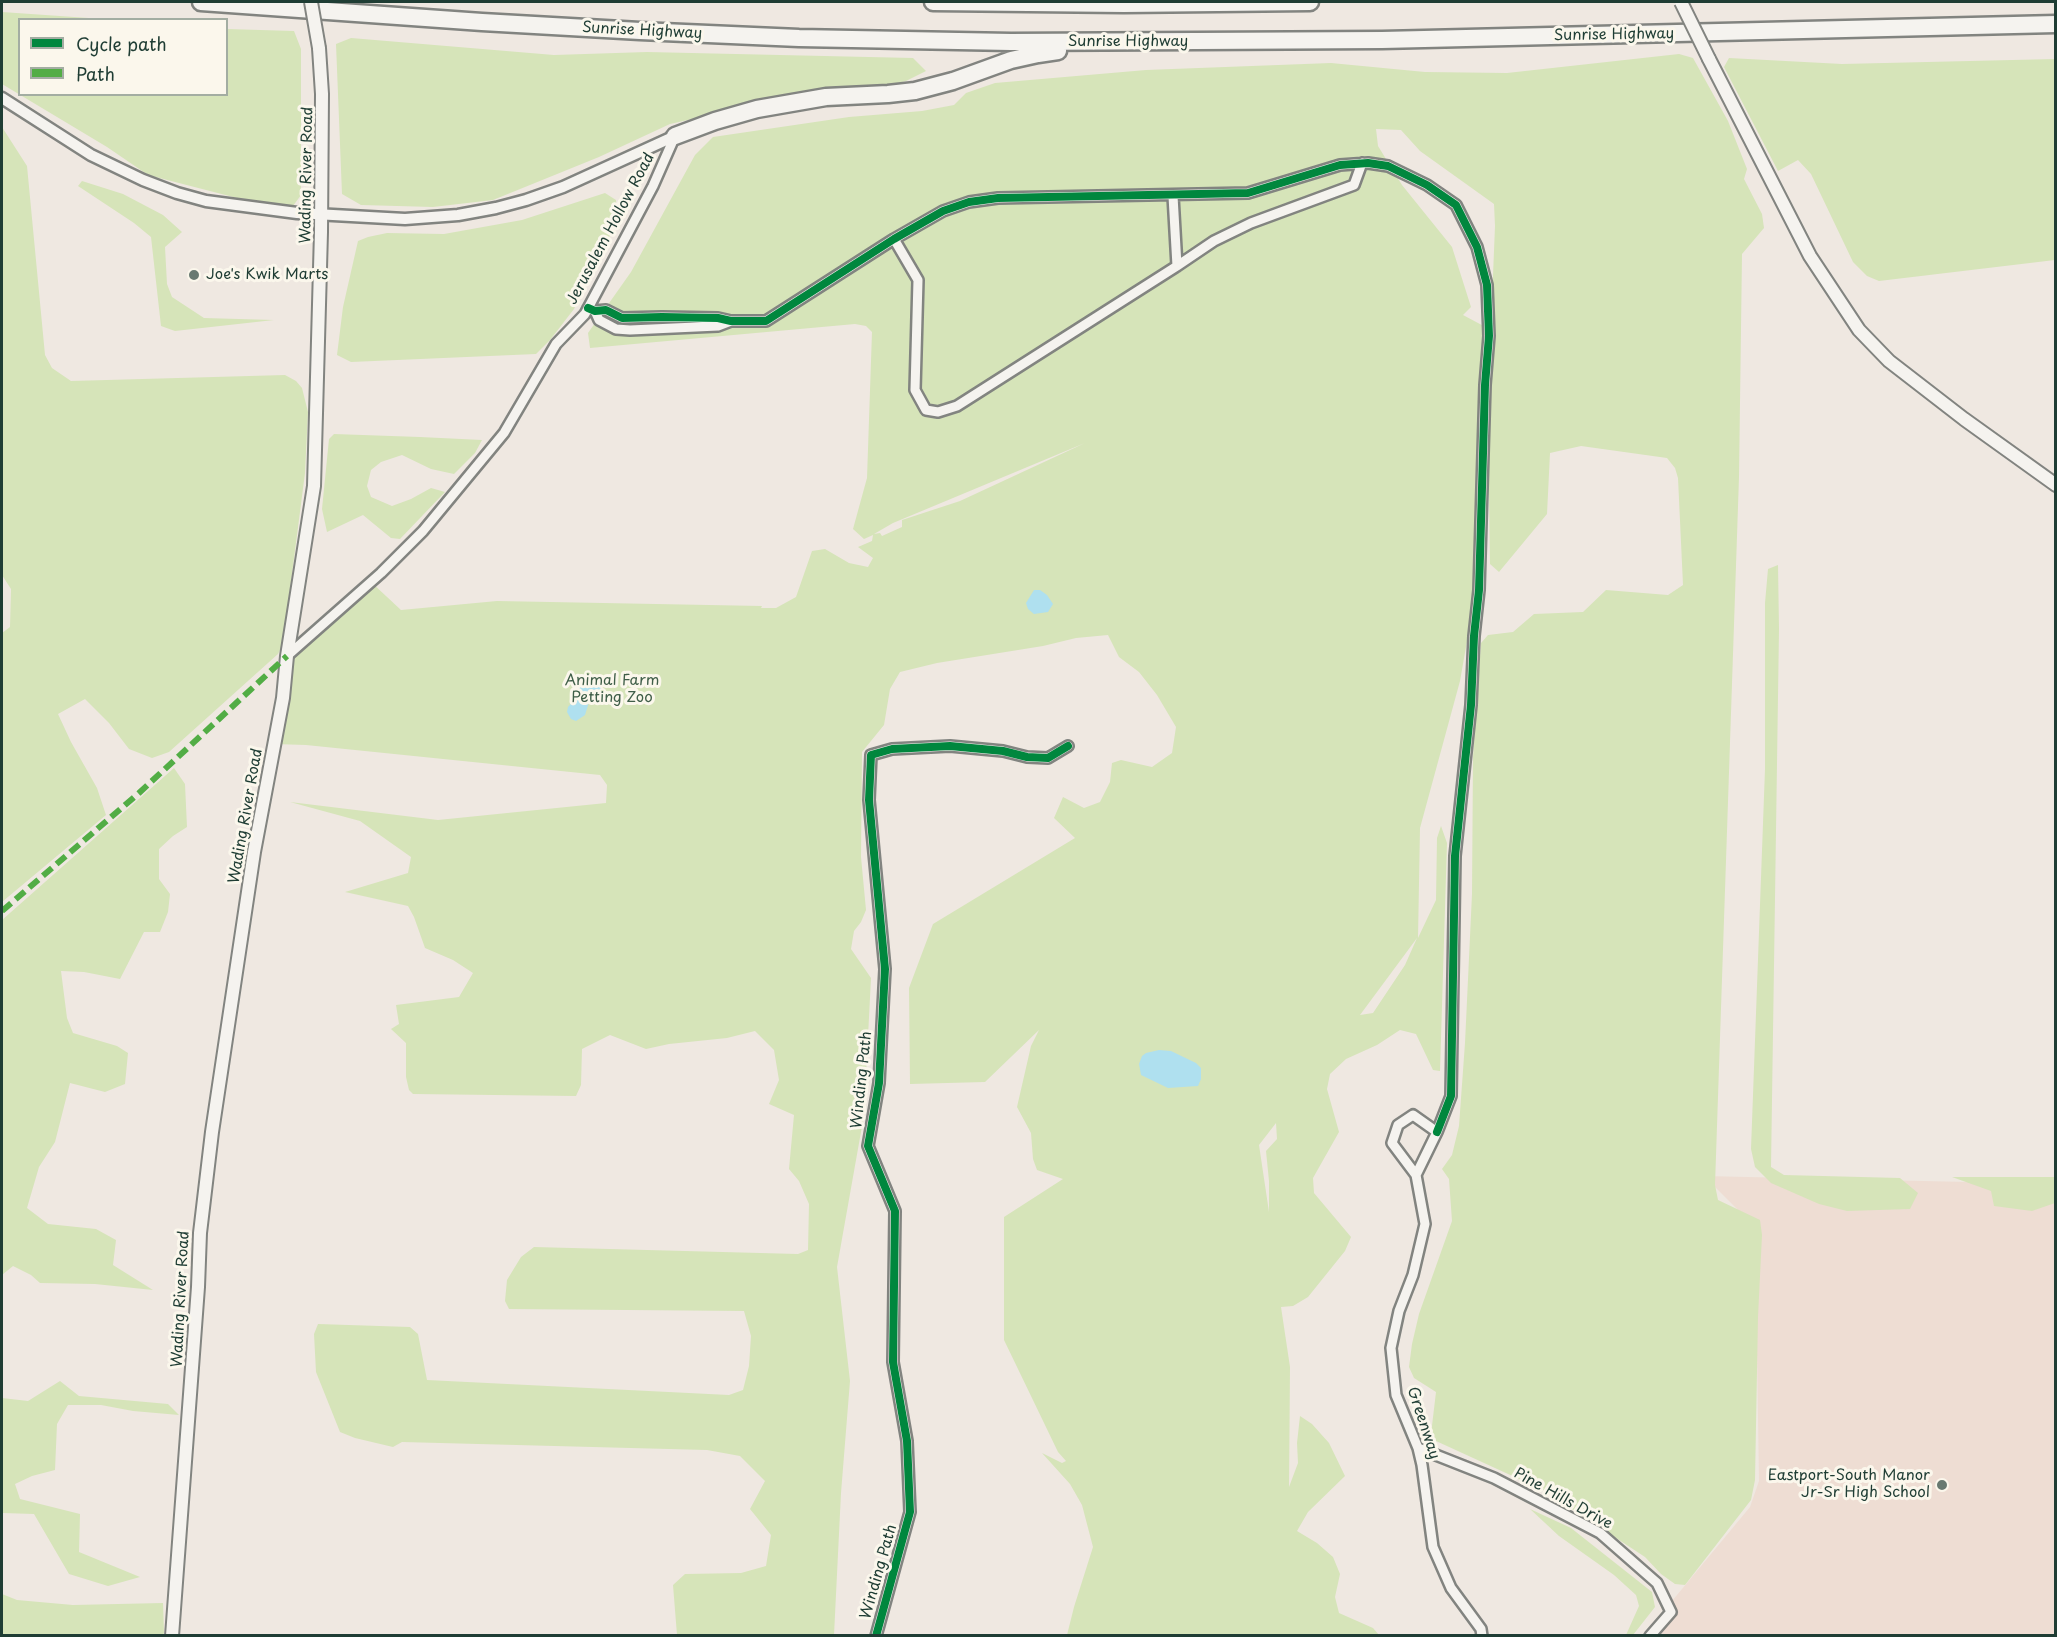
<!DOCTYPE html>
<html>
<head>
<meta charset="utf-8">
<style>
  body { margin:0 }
  #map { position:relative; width:2057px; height:1637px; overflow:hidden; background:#efe8e1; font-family:"Playpen Sans",sans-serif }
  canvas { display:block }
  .frame { position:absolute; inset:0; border:3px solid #1f3d34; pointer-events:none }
  .legend { position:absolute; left:18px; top:18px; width:210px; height:78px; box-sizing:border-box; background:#fbf7ec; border:2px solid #a3ada2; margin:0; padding:8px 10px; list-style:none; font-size:18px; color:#1f3d34 }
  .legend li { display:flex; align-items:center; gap:12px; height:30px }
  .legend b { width:30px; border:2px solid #a3ada2 }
</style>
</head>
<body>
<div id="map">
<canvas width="2057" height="1637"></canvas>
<div class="frame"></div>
<ul class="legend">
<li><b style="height:8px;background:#00873e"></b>Cycle path</li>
<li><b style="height:8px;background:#52ad45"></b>Path</li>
</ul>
</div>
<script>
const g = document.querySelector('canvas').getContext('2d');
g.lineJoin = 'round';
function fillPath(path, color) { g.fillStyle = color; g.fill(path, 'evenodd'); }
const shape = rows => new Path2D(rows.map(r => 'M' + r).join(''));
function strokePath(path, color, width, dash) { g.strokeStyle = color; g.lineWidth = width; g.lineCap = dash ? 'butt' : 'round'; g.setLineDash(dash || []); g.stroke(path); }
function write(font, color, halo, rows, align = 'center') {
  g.font = font + ' "Playpen Sans",sans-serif'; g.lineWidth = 6; g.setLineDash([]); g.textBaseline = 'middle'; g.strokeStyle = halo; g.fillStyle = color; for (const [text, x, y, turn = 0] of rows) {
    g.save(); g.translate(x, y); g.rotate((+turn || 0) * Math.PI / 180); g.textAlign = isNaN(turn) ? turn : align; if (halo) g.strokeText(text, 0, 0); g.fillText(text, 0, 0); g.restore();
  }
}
const built = shape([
  [1704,1176,2055,1184,2055,1635,1643,1636,1750,1507,1759,1481,1755,1227]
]);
const green = shape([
  [2,12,103,19,20,20,20,94,226,94,227,29,294,31,301,49,301,195,293,206,237,198,148,175,107,147,2,84],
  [351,38,554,55,647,52,913,58,926,71,906,81,883,87,836,87,670,124,599,157,493,200,433,207,361,205,342,194,336,44],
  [1679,54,1693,58,1728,121,1747,169,1744,179,1762,214,1764,228,1742,254,1739,477,1715,1185,1718,1200,1760,1220,1762,1235,1758,1317,1755,1480,1751,1500,1685,1585,1675,1584,1661,1574,1645,1557,1543,1490,1436,1441,1431,1434,1436,1392,1414,1378,1409,1367,1412,1344,1419,1314,1452,1221,1449,1179,1442,1169,1452,1155,1459,1126,1465,1043,1472,894,1473,757,1481,643,1488,635,1513,632,1534,614,1583,612,1606,590,1668,595,1683,585,1678,478,1675,468,1667,458,1581,446,1550,453,1547,514,1499,572,1490,564,1489,490,1476,590,1460,681,1420,828,1418,938,1436,900,1437,838,1441,826,1447,843,1440,1071,1433,1070,1416,1034,1400,1030,1377,1045,1346,1059,1330,1074,1327,1089,1339,1132,1313,1178,1314,1193,1351,1237,1345,1251,1308,1297,1293,1306,1281,1307,1290,1367,1289,1487,1298,1463,1297,1443,1300,1416,1312,1424,1329,1443,1345,1476,1308,1512,1297,1531,1317,1543,1333,1557,1340,1574,1335,1597,1339,1613,1373,1628,1379,1635,1067,1635,1074,1607,1093,1547,1082,1505,1070,1484,1042,1453,1062,1463,1066,1461,1058,1452,1004,1340,1004,1217,1063,1179,1037,1170,1033,1159,1031,1133,1017,1107,1031,1046,1039,1030,985,1082,910,1084,909,988,933,924,1075,838,1054,818,1063,797,1084,808,1100,802,1110,782,1112,763,1121,760,1152,767,1172,753,1176,727,1157,695,1139,672,1119,657,1108,635,1076,638,1043,646,937,663,900,672,890,689,884,725,862,752,861,857,866,910,861,922,854,931,851,949,871,978,864,1115,837,1267,850,1381,841,1493,834,1635,677,1635,673,1585,685,1574,741,1573,766,1566,771,1535,750,1509,765,1481,740,1456,707,1450,402,1442,393,1447,355,1438,340,1432,316,1372,314,1334,318,1324,410,1327,418,1334,427,1380,729,1395,743,1390,749,1366,751,1336,744,1311,509,1309,505,1301,507,1280,521,1257,534,1247,798,1254,808,1250,809,1204,799,1181,789,1169,794,1115,769,1104,779,1080,774,1050,755,1031,727,1038,669,1044,646,1049,610,1035,582,1049,581,1085,576,1096,413,1094,409,1090,406,1077,406,1043,391,1029,399,1024,396,1005,459,997,473,973,453,960,425,948,414,917,408,906,345,892,408,873,411,857,360,821,290,802,438,820,606,803,607,785,600,775,306,745,274,744,287,657,371,582,401,610,497,601,762,606,761,608,776,608,796,597,812,551,825,549,849,563,868,567,873,558,858,547,872,541,873,535,864,539,853,529,867,478,872,332,866,326,855,324,590,348,588,333,631,272,695,155,713,137,849,117,922,111,954,105,966,93,995,83,1146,70,1331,63,1425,72,1507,73],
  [1376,129,1401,130,1420,151,1494,204,1495,226,1492,300,1493,331,1463,315,1471,307,1452,247,1402,185,1378,146],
  [1085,443,960,501,902,520,902,527,882,536,880,533,874,534,893,523],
  [1417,938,1405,965,1373,1013,1360,1015],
  [1276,1123,1277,1139,1266,1151,1269,1181,1269,1212,1259,1145],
  [1729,58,1842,64,2055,59,2055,260,1879,281,1867,276,1853,262,1811,174,1798,160,1778,171,1724,67],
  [2,127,27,166,45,355,52,368,71,381,285,375,296,381,302,388,308,412,305,473,283,644,278,654,169,752,152,758,129,749,109,723,85,699,58,714,71,742,97,788,106,815,2,902,2,633,10,627,11,589,2,575],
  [82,181,123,194,163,215,182,232,165,247,167,284,172,297,204,318,274,320,175,331,161,326,151,237,134,223,78,186],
  [605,193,616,200,617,221,574,309,550,340,536,354,351,362,337,355,343,307,358,241,368,237,387,233,444,234,522,220],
  [334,434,420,437,482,440,475,453,454,474,431,469,402,455,381,462,371,470,367,486,371,497,392,506,411,499,431,488,445,492,400,539,391,538,363,515,327,532,322,509,329,439],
  [1778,565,1779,629,1771,1167,1784,1175,1900,1178,1918,1193,1910,1209,1847,1211,1819,1204,1771,1183,1755,1167,1751,1149,1765,769,1765,603,1768,569],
  [174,768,185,784,187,827,173,836,159,849,159,879,170,894,168,912,160,932,144,932,120,979,84,972,61,971,67,1018,73,1033,117,1046,128,1053,125,1084,105,1092,70,1083,55,1142,39,1167,27,1208,48,1224,96,1229,116,1240,113,1265,153,1290,95,1284,40,1283,31,1275,13,1266,2,1275,2,920],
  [1952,1177,2055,1177,2055,1203,2032,1211,1994,1206,1991,1191],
  [60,1381,79,1396,168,1404,179,1415,133,1411,101,1405,68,1405,57,1424,55,1470,32,1476,15,1484,20,1499,80,1514,79,1552,140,1577,108,1586,69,1574,34,1514,2,1513,2,1398,28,1401],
  [1530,1509,1571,1528,1652,1592,1655,1607,1633,1635,1626,1635,1639,1606,1636,1595,1614,1575,1559,1536],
  [2,1594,17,1600,73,1605,163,1603,164,1633,162,1636,2,1635]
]);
const water = shape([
  [1034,590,1040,590,1047,595,1053,604,1048,612,1034,614,1028,609,1026,603],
  [590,675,601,679,601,690,590,699,585,715,576,721,571,719,567,712,568,707,580,694,579,688,583,676],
  [1159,1050,1171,1051,1196,1063,1201,1068,1201,1079,1198,1086,1168,1088,1141,1075,1139,1064,1142,1056,1146,1053]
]);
const minor = shape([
  [1173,196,1177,266],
  [894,239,918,280,915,390,926,410,938,412,957,406,1177,266,1214,241,1251,223,1354,185,1362,163],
  [588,308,595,311,606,310,622,318,662,317,718,318,731,321,766,321,894,239,943,211,969,202,998,198,1248,193,1340,165,1368,163,1388,166,1427,185,1456,205,1477,247,1487,285,1489,336,1485,385,1479,590,1474,636,1471,705,1455,856,1451,1096,1437,1132],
  [595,311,599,320,616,329,630,330,718,326,731,321],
  [287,656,381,573,423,531,504,433,556,344,585,314,653,186,675,136],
  [1416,1175,1437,1132,1413,1115,1398,1125,1392,1143,1416,1175,1425,1224,1413,1275,1399,1311,1391,1348,1396,1395,1418,1448,1422,1465,1433,1547,1451,1588,1481,1629,1482,1636],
  [1418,1448,1494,1478,1600,1533,1657,1583,1671,1612,1650,1636],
  [876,1636,910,1512,907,1441,893,1362,895,1211,868,1146,879,1083,885,969,869,800,871,755,892,749,950,746,1003,751,1027,757,1048,758,1068,746]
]);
const tertiary = shape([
  [2,98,91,155,143,180,177,193,206,201,297,213,405,219,458,215,496,208,526,200,563,187,675,136]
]);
const secondary = shape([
  [1709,59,1810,256,1859,330,1889,361,1964,419,2056,485],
  [172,1636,198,1287,200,1233,212,1132,254,852,283,698,287,656,314,486,321,232,322,94,319,48]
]);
const motorway = shape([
  [201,2,482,22,640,31,799,38,1011,42,1382,40,2056,24],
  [933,2,1124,4,1310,2],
  [675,136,715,121,757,109,826,97,888,94,915,91,953,81,1011,60,1038,54,1058,51]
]);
const secondaryBridge = shape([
  [311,2,319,48],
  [1681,2,1709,59]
]);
const quiet = shape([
  [2,911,139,793,287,656]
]);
const cycleway = shape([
  [588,308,595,311,606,310,622,318,662,317,718,318,731,321,766,321,894,239,943,211,969,202,998,198,1248,193,1340,165,1368,163,1388,166,1427,185,1456,205,1477,247,1487,285,1489,336,1485,385,1479,590,1474,636,1471,705,1455,856,1451,1096,1437,1132],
  [876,1636,910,1512,907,1441,893,1362,895,1211,868,1146,879,1083,885,969,869,800,871,755,892,749,950,746,1003,751,1027,757,1048,758,1068,746]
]);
const markers = [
  [194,275,6,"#687971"],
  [1942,1485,6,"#687971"]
];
const streetNames = [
  ["Sunrise Highway",642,31,3],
  ["Sunrise Highway",1614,35,-1],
  ["Sunrise Highway",1128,42],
  ["Wading River Road",307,175,-89],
  ["Jerusalem Hollow Road",611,229,-62],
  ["Wading River Road",246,816,-80],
  ["Winding Path",862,1080,-84],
  ["Wading River Road",181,1299,-87],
  ["Greenway",1423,1423,72],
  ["Pine Hills Drive",1563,1499,29],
  ["Winding Path",879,1572,-74]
];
const poiNames = [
  ["Joe's Kwik Marts",206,275],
  ["Eastport-South Manor",1930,1476,"right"],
  ["Jr-Sr High School",1930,1493,"right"]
];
const parkNames = [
  ["Animal Farm",612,681],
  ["Petting Zoo",612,698]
];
fillPath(built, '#eeddd3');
fillPath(green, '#d6e4b9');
fillPath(water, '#afe0ef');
strokePath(minor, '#828480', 14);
strokePath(tertiary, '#828480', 15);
strokePath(secondary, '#828480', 16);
strokePath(motorway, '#828480', 21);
strokePath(minor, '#f5f3ef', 9);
strokePath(tertiary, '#f5f3ef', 10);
strokePath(secondary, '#f5f3ef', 12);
strokePath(motorway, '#f5f3ef', 16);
strokePath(secondaryBridge, '#828480', 16, []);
strokePath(secondaryBridge, '#f5f3ef', 12);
strokePath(quiet, '#52ad45', 6, [12, 6]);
strokePath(cycleway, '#00873e', 8);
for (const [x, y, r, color] of markers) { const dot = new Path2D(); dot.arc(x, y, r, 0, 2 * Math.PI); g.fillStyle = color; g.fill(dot); strokePath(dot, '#fbf7ec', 2); }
write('15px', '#1f3d34', '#fbf7ec', streetNames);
write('15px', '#1f3d34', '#fbf7ec', poiNames, 'left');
write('15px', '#3f5e48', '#fbf7ec', parkNames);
</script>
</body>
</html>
